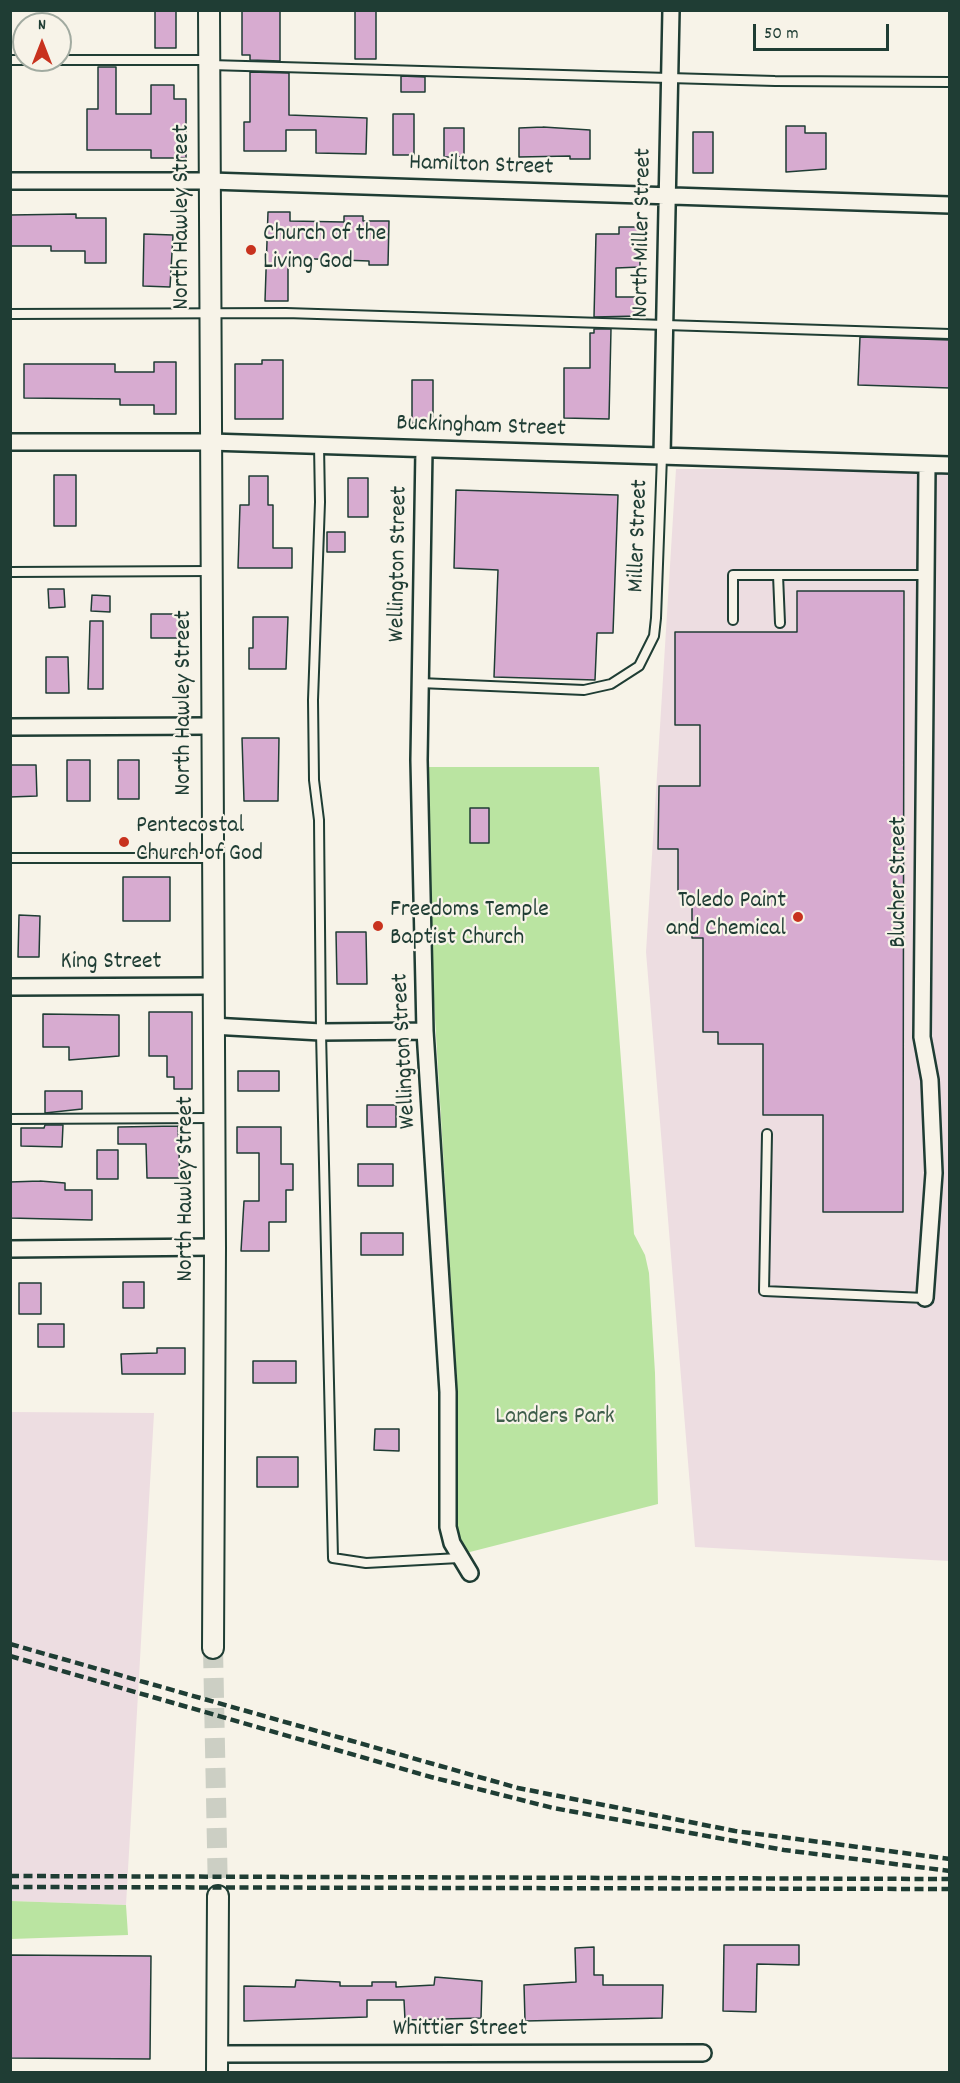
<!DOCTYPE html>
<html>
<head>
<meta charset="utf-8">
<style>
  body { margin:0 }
  #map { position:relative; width:960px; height:2083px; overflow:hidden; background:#f7f3e8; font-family:Dekko,sans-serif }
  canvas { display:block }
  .frame { position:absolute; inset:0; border:12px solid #1f3d34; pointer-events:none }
  .north { position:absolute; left:12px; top:12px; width:60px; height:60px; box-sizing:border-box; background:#f7f3e8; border:2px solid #a1aaa0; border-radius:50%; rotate:0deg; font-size:16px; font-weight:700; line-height:24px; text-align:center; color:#1f3d34 }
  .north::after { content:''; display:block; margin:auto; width:21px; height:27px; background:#c8321e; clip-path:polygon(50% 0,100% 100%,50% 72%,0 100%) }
  .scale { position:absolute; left:753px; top:24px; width:136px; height:27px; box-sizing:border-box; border:3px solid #1f3d34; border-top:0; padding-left:8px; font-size:18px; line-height:21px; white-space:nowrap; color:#1f3d34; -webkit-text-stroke:4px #f7f3e8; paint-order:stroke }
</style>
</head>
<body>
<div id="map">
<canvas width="960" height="2083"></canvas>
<div class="frame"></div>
<div class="north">N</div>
<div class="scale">50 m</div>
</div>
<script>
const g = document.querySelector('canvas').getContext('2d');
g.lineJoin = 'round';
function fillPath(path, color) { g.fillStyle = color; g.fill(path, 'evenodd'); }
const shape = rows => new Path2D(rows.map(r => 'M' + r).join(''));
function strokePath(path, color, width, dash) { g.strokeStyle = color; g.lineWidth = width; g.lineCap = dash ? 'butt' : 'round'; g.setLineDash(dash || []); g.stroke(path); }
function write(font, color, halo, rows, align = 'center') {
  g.font = font + ' Dekko,sans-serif'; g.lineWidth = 4.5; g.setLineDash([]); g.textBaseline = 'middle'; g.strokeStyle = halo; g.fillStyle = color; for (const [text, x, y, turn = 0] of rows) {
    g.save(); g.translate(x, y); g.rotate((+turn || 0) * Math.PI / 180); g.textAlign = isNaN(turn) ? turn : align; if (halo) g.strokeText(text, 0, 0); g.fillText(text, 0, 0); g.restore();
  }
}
const built = shape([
  [676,469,949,469,949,1561,695,1547,646,952],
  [11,1412,154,1413,126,1905,11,1901]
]);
const green = shape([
  [428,767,599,767,634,1234,645,1255,649,1273,655,1373,658,1504,462,1554,454,1528,453,1439,457,1385,430,935],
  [11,1901,126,1905,128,1935,11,1939]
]);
const building = shape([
  [155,10,176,10,176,48,155,48,155,10],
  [242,10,280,10,280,61,250,60,250,55,242,55,242,10],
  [355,10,376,10,376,59,355,59,355,10],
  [98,67,116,67,116,114,151,114,151,85,174,85,174,99,186,99,186,158,151,158,151,150,87,150,87,109,98,109,98,67],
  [250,72,289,73,289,115,367,118,366,154,316,153,316,130,286,130,286,151,244,151,244,122,250,122,250,72],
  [401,76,425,77,425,92,401,92,401,76],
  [393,114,414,114,414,155,393,155,393,114],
  [786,126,805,126,805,133,826,133,826,169,786,172,786,126],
  [543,127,590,130,590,159,570,159,570,156,519,157,519,128,543,127],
  [444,128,464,128,464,157,444,157,444,128],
  [693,132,713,132,713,173,693,173,693,132],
  [268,212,290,212,290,221,344,222,344,216,363,216,363,221,389,221,388,265,369,265,369,261,288,258,288,301,265,301,268,212],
  [76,214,76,218,106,218,106,263,85,263,85,251,51,251,51,246,10,246,10,215,76,214],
  [619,227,640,227,640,267,616,268,616,297,639,297,639,316,594,317,596,234,619,234,619,227],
  [144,234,173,235,170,287,143,286,144,234],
  [594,329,611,329,609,419,564,418,564,368,590,368,590,333,594,333,594,329],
  [860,337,950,340,950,388,858,385,860,337],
  [262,360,283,360,283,419,235,419,235,364,262,364,262,360],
  [154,362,176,362,176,414,154,414,154,405,120,405,120,399,24,398,24,364,115,364,115,372,154,372,154,362],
  [412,380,433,380,433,423,412,423,412,380],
  [54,475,76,475,76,526,54,526,54,475],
  [249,476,268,476,268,505,273,505,273,548,292,548,292,568,238,568,240,505,249,505,249,476],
  [348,478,368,478,368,517,348,517,348,478],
  [456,490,618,495,613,633,597,633,595,680,494,677,498,570,454,568,456,490],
  [327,532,345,532,345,552,327,552,327,532],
  [48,589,64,589,65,607,49,608,48,589],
  [797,591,904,591,903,1212,823,1212,823,1115,763,1115,763,1044,718,1044,718,1032,703,1032,703,938,692,938,692,895,678,895,678,849,658,849,659,786,700,786,700,725,675,725,675,632,797,632,797,591],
  [92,595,110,596,110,612,91,611,92,595],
  [151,614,185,614,185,638,151,638,151,614],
  [253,617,288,617,286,669,249,669,249,648,253,648,253,617],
  [90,621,103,621,103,689,88,689,90,621],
  [46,657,68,657,69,693,46,693,46,657],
  [242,738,279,738,278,801,244,801,242,738],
  [67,760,90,760,90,801,67,801,67,760],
  [118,760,139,760,139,799,118,799,118,760],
  [10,765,36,765,37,796,10,797,10,765],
  [470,808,489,808,489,843,470,843,470,808],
  [123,877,170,877,170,921,123,921,123,877],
  [19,915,40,916,39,957,18,957,19,915],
  [336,932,366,932,367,984,337,984,336,932],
  [149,1012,192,1012,192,1089,174,1089,174,1077,167,1077,167,1056,149,1056,149,1012],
  [43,1014,119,1015,119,1056,69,1060,69,1047,43,1047,43,1014],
  [238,1071,279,1071,279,1091,238,1091,238,1071],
  [45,1091,82,1091,82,1109,45,1113,45,1091],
  [367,1105,396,1105,396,1127,367,1127,367,1105],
  [45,1125,63,1125,62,1147,21,1146,21,1128,44,1128,45,1125],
  [178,1126,180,1178,147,1178,146,1144,118,1144,118,1127,178,1126],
  [237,1127,281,1127,281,1164,293,1164,293,1190,286,1190,286,1222,269,1222,269,1251,241,1251,244,1201,259,1201,259,1153,237,1153,237,1127],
  [97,1150,118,1150,118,1179,97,1179,97,1150],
  [358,1164,393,1164,393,1186,358,1186,358,1164],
  [40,1181,65,1183,65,1190,92,1190,92,1220,10,1218,10,1182,40,1181],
  [361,1233,403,1233,403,1255,361,1255,361,1233],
  [123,1282,144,1282,144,1308,123,1308,123,1282],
  [19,1283,41,1283,41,1314,19,1314,19,1283],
  [38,1324,64,1324,64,1347,38,1347,38,1324],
  [157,1348,185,1348,185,1374,122,1374,121,1354,157,1353,157,1348],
  [253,1361,296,1361,296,1383,253,1383,253,1361],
  [375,1429,399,1429,399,1451,374,1450,375,1429],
  [257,1457,298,1457,298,1487,257,1487,257,1457],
  [724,1945,799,1945,799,1965,757,1964,756,2012,723,2011,724,1945],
  [594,1947,594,1975,603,1975,603,1985,663,1985,662,2018,525,2021,524,1985,576,1982,575,1948,594,1947],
  [10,1955,151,1956,150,2059,10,2058,10,1955],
  [435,1977,482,1981,481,2018,405,2020,404,2000,367,2000,367,2017,244,2021,244,1986,295,1987,296,1980,340,1982,340,1986,372,1986,372,1982,396,1982,396,1987,434,1985,435,1977]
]);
const tertiaryTunnel = shape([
  [213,1648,218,1896]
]);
const service = shape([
  [10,60,208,60],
  [210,65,775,81,950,82],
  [10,314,286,313,950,334],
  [319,445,320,502,313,700,314,780,319,820,321,1032,333,1558,366,1563,459,1558],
  [10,572,210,571],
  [778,575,780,623],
  [733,620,733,575,926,575],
  [420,683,584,690,611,684,639,666,654,636,656,618,662,456],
  [10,858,212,858],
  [10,1119,213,1118],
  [767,1134,764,1291,925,1298]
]);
const minor = shape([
  [10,181,210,181,950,205],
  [10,442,210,442,950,465],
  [424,449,419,760,425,1031,448,1392,448,1527,452,1543,470,1573],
  [662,456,671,10],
  [10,727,211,726],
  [10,987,212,986],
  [212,1026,321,1032,425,1031],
  [10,1249,215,1247],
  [925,1298,934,1173,930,1080,922,1037,927,465],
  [217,2054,703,2053]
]);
const tertiary = shape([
  [209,10,215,1247,213,1648],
  [217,2072,218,1896]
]);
const rail = shape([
  [10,1644,518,1788,735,1831,950,1859],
  [10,1656,431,1777,553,1808,784,1850,950,1871],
  [10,1876,949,1879],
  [10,1887,950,1889]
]);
const markers = [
  [251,250,6,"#c8321e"],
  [124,842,6,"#c8321e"],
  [798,917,6,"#c8321e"],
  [378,926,6,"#c8321e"]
];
const streetNames = [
  ["Hamilton Street",481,167,2],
  ["North Hawley Street",184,217,-90],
  ["North Miller Street",644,233,-89],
  ["Buckingham Street",481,428,2],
  ["Miller Street",640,536,-88],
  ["Wellington Street",400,564,-89],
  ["North Hawley Street",186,703,-90],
  ["Blucher Street",901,882,-90],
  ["King Street",111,964],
  ["Wellington Street",406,1051,-93],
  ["North Hawley Street",188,1189,-90],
  ["Whittier Street",460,2031]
];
const poiNames = [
  ["Church of the",263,236],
  ["Living God",263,264],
  ["Pentecostal",136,828],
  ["Church of God",136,856],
  ["Toledo Paint",786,903,"right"],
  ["and Chemical",786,931,"right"],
  ["Freedoms Temple",390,912],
  ["Baptist Church",390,940]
];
const parkNames = [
  ["Landers Park",555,1419]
];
fillPath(built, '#eddde1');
fillPath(green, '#bae4a1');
fillPath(building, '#d7abd0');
strokePath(building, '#1f3d34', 1.5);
strokePath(tertiaryTunnel, '#cccfc4', 20, [20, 10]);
strokePath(service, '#1f3d34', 12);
strokePath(minor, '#1f3d34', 20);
strokePath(tertiary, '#1f3d34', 24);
strokePath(service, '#f7f3e8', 8);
strokePath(minor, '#f7f3e8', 15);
strokePath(tertiary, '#f7f3e8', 20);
strokePath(rail, '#1f3d34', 4.5, [9, 4.5]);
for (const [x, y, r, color] of markers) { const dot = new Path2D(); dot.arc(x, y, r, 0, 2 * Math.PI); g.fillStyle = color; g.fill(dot); strokePath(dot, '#f7f3e8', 2); }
write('24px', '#1f3d34', '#f7f3e8', streetNames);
write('24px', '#1f3d34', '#f7f3e8', poiNames, 'left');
write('24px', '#3e5e4a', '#f7f3e8', parkNames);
</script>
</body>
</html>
